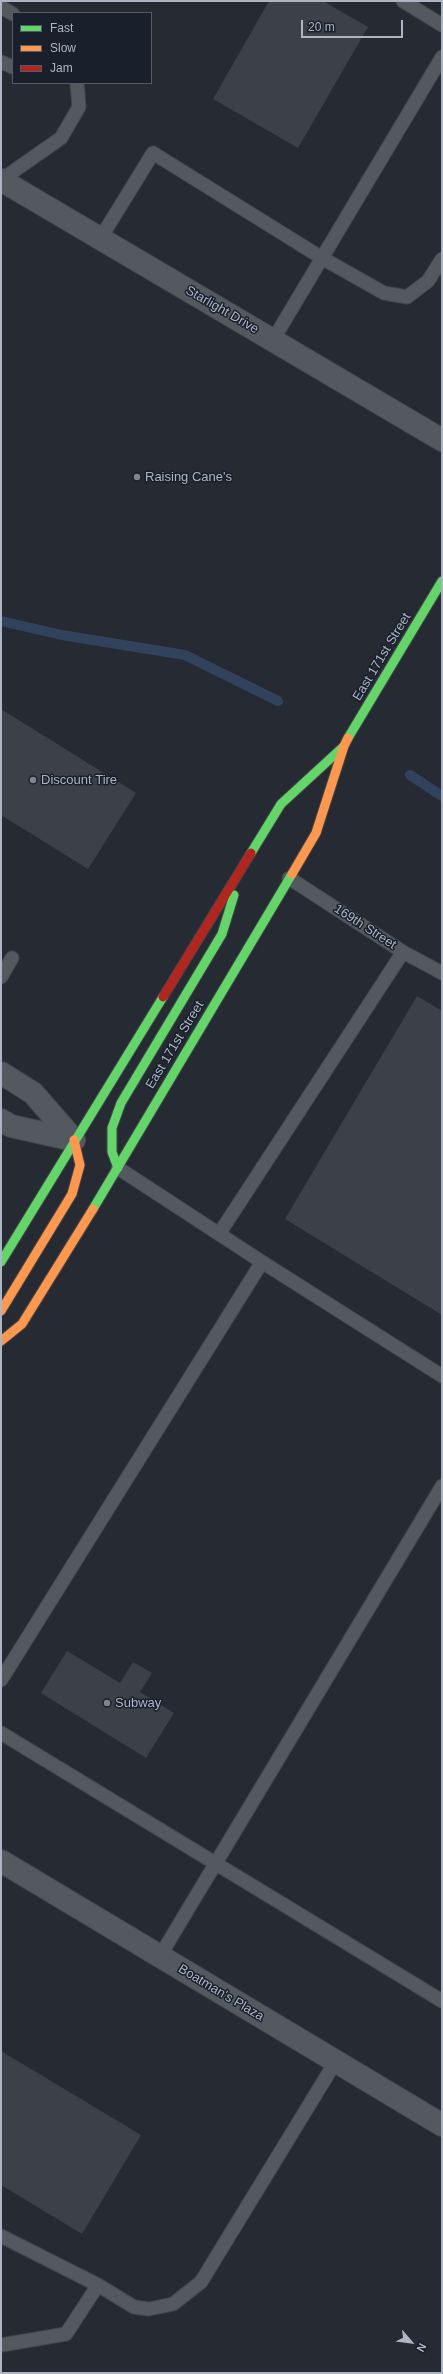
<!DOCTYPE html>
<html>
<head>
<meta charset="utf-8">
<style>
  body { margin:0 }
  #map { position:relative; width:443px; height:2374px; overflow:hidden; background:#262a32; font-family:Helvetica,sans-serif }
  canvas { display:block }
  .frame { position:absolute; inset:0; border:2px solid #adb5c5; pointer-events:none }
  .legend { position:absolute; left:12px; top:12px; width:140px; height:72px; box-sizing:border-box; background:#19202c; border:1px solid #545c69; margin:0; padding:5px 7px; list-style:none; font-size:12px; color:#adb5c5 }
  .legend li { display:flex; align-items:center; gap:8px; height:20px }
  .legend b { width:20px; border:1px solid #545c69 }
  .north { position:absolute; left:391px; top:2322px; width:40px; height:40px; -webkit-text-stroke:3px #19202c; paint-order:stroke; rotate:118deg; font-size:11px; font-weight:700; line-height:16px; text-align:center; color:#adb5c5 }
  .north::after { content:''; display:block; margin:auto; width:14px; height:18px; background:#adb5c5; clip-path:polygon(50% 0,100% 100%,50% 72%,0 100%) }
  .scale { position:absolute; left:301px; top:20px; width:102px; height:18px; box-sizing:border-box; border:2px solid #adb5c5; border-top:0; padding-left:5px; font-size:12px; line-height:14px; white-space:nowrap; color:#adb5c5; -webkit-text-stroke:3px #19202c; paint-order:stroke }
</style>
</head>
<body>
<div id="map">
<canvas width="443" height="2374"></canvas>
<div class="frame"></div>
<ul class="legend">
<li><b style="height:5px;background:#63d668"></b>Fast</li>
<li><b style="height:5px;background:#ff974d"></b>Slow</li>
<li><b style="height:5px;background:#b3261e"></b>Jam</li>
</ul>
<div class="north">N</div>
<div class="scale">20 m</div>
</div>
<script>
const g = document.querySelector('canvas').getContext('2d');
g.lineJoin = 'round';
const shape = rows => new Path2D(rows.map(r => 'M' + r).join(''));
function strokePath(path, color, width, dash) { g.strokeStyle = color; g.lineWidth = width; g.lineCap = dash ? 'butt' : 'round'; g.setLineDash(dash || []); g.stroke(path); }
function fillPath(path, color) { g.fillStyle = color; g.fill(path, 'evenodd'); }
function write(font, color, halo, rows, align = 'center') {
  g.font = font + ' Helvetica,sans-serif'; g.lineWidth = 3; g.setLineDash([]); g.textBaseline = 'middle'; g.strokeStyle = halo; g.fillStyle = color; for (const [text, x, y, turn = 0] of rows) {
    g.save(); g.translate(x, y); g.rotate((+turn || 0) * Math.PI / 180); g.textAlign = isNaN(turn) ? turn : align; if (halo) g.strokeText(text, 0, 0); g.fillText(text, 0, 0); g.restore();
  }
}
const stream = shape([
  [1,621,62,635,185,655,278,701],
  [410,775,442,796]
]);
const building = shape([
  [269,1,323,1,368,27,298,148,213,99],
  [1,709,136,793,88,869,1,815],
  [417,996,442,1011,442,1315,285,1219],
  [67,1651,120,1683,133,1662,152,1673,140,1692,174,1713,146,1758,41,1693],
  [1,2051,141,2135,82,2234,1,2185]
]);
const lane = shape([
  [403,1,442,25],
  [1,7,13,14],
  [1,62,13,67],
  [1,180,61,138,79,107,77,83],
  [100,239,153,153,322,258,384,293,407,297,428,281,442,259],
  [273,340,442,57],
  [289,878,403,952,442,973],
  [1,977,12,958],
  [219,1234,403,952],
  [262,1262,442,1376],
  [1,1680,262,1262,118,1168],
  [1,1733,442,2001],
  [160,1956,442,1486],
  [1,2236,98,2285],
  [1,2345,66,2334,98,2285,134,2307,149,2309,173,2304,201,2282,336,2061]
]);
const street = shape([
  [1,180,442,440],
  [1,1073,33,1093,74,1140],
  [1,1120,11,1126,74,1140],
  [1,1861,442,2125]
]);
const fast = shape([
  [348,738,442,581],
  [251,853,281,804,343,747],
  [118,1168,112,1152,112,1128,121,1103,222,934,234,895],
  [93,1209,292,874],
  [1,1262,163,997]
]);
const slow = shape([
  [292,874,316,833,344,746,348,738],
  [1,1311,72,1194,80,1165,74,1140],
  [1,1341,22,1324,93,1209]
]);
const jam = shape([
  [163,997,251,853]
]);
const markers = [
  [137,477,4,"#7e8492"],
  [33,780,4,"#7e8492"],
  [107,1703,4,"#7e8492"]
];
const streetNames = [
  ["Starlight Drive",222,310,30],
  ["East 171st Street",382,657,-59],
  ["169th Street",365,927,33],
  ["East 171st Street",175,1045,-59],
  ["Boatman's Plaza",221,1993,31]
];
const poiNames = [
  ["Raising Cane's",145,477],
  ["Discount Tire",41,780],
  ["Subway",115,1703]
];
strokePath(stream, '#31425c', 10);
fillPath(building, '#3c4149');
strokePath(lane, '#44464d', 15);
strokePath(street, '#44464d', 24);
strokePath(fast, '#44464d', 11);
strokePath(slow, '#44464d', 11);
strokePath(jam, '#44464d', 11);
strokePath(lane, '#545960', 13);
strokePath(street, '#545960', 22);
strokePath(fast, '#63d668', 9);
strokePath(slow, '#ff974d', 9);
strokePath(jam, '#b3261e', 9);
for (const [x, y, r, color] of markers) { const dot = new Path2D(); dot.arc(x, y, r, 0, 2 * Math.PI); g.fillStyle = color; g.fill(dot); strokePath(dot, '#19202c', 1.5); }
write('13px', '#adb5c5', '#19202c', streetNames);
write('13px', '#adb5c5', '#19202c', poiNames, 'left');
</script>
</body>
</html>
